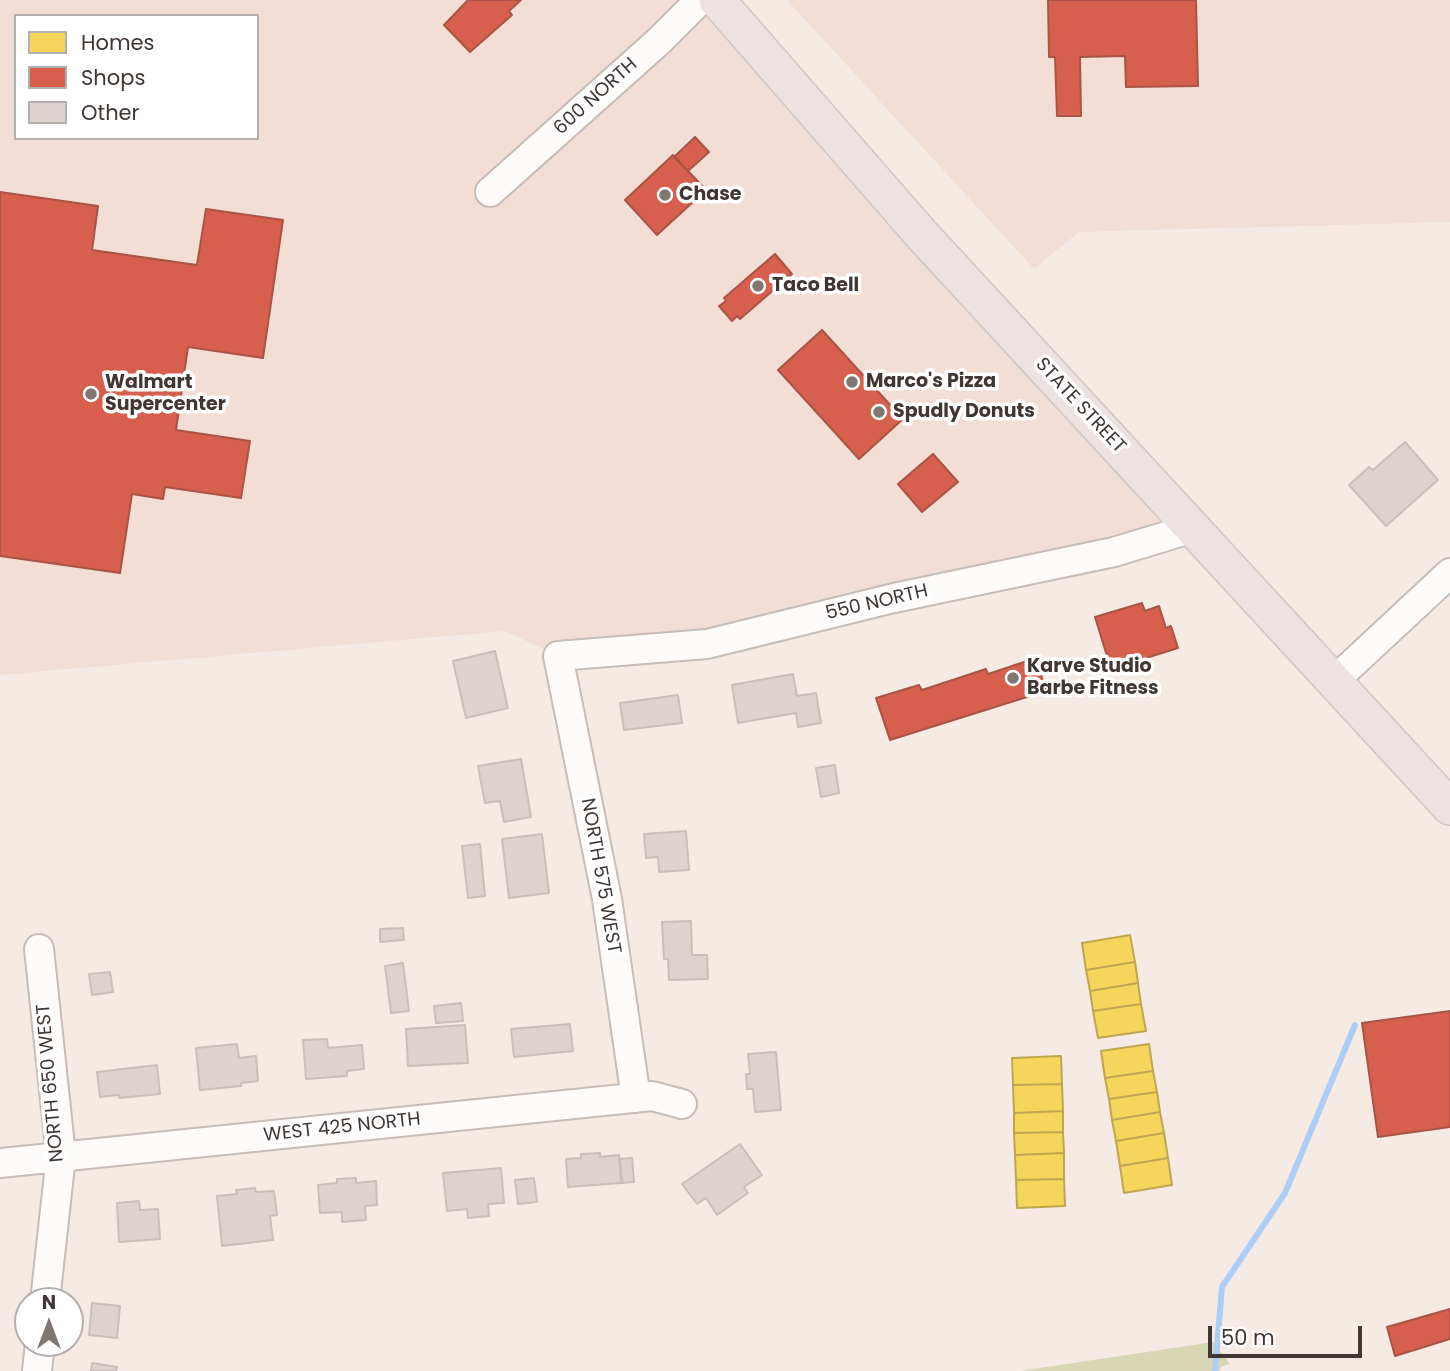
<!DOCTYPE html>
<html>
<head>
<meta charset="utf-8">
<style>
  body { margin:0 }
  #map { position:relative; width:1450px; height:1371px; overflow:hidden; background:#f6eae5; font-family:Poppins,sans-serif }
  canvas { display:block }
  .legend { position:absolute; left:14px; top:14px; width:245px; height:126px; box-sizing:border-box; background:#fff; border:2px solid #b3afae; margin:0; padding:9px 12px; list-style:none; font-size:21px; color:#403734 }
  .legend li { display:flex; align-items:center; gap:14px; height:35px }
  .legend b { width:35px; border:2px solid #b3afae }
  .north { position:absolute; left:14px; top:1287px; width:70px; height:70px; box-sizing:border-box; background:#fff; border:2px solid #b3afae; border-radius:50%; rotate:0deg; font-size:19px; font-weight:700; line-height:28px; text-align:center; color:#403734 }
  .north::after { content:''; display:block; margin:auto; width:24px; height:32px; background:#807672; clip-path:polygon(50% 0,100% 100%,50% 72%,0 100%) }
  .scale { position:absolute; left:1208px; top:1326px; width:154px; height:32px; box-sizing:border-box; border:4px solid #403734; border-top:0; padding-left:9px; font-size:21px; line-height:24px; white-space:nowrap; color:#403734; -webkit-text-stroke:5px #fff; paint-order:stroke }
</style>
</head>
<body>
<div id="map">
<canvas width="1450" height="1371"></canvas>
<ul class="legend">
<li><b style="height:19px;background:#f6d55c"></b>Homes</li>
<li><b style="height:19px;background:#d6604d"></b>Shops</li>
<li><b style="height:19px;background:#dcd2ce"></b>Other</li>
</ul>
<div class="north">N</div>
<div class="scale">50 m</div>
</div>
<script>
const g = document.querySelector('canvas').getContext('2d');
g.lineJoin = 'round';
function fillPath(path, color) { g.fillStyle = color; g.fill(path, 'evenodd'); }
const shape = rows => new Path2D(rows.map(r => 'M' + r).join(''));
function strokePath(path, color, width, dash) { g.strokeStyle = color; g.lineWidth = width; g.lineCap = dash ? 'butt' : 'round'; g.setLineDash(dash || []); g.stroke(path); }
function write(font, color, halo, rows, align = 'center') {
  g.font = font + ' Poppins,sans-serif'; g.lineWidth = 7; g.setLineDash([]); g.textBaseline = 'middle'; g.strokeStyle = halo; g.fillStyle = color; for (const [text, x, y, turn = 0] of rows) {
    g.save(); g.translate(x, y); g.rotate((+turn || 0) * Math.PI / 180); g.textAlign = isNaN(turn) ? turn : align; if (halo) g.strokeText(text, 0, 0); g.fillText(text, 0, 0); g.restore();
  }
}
const built = shape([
  [0,0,716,0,1193,528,894,598,558,656,505,631,0,675],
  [16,16,257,16,257,138,16,138],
  [787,0,1450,0,1450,222,1079,232,1034,269]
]);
const green = shape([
  [1213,1342,1230,1364,1221,1367,1220,1371,1020,1371]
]);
const homes = shape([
  [1130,935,1135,962,1086,970,1082,943,1130,935],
  [1135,962,1138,983,1090,991,1086,970,1135,962],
  [1138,983,1141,1004,1093,1011,1090,991,1138,983],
  [1141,1004,1146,1031,1098,1038,1093,1011,1141,1004],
  [1149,1044,1153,1071,1105,1078,1101,1051,1149,1044],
  [1061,1056,1062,1084,1013,1085,1012,1058,1061,1056],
  [1153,1071,1157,1092,1109,1099,1105,1078,1153,1071],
  [1062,1084,1063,1111,1014,1113,1013,1085,1062,1084],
  [1157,1092,1160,1112,1112,1120,1109,1099,1157,1092],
  [1063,1111,1063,1132,1014,1133,1014,1113,1063,1111],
  [1160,1112,1164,1133,1116,1141,1112,1120,1160,1112],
  [1063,1132,1064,1153,1015,1155,1014,1133,1063,1132],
  [1164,1133,1168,1158,1120,1166,1116,1141,1164,1133],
  [1064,1153,1064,1179,1016,1180,1015,1155,1064,1153],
  [1168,1158,1172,1185,1124,1193,1120,1166,1168,1158],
  [1064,1179,1065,1206,1017,1208,1016,1180,1064,1179]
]);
const shops = shape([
  [468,0,521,0,509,11,512,15,470,52,444,25,468,0],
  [1048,0,1196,0,1198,86,1126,87,1125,56,1080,57,1081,116,1057,116,1055,57,1049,57,1048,0],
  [695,137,709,152,688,171,674,157,695,137],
  [673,155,706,190,657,235,625,200,673,155],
  [0,192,98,206,92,250,197,265,206,209,283,220,263,358,188,347,176,430,250,441,241,498,165,487,163,499,132,494,120,573,0,556,0,192],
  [775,254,792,274,740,319,737,316,732,321,719,306,726,301,724,298,775,254],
  [822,330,903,419,859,459,778,370,822,330],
  [933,454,958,482,922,512,898,484,933,454],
  [1142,603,1145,611,1159,606,1166,628,1171,626,1178,648,1111,669,1095,617,1142,603],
  [1036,658,1046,691,890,740,876,698,919,685,922,690,986,669,988,674,1036,658],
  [1450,1011,1450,1127,1378,1137,1362,1023,1450,1011],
  [1450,1309,1450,1339,1395,1356,1387,1327,1450,1309]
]);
const stream = shape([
  [1215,1371,1222,1287,1285,1193,1355,1025]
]);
const building = shape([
  [1405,442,1438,480,1386,526,1349,485,1369,467,1373,470,1405,442],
  [495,651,508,708,466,718,453,661,495,651],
  [793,674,797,696,816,693,821,723,798,727,796,713,738,723,732,685,793,674],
  [678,695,682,723,624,730,620,703,678,695],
  [521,759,531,817,504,822,500,801,485,803,478,766,521,759],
  [835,765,839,793,821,797,816,768,835,765],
  [686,831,689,870,659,872,658,857,646,858,644,834,686,831],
  [542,834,549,893,509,898,502,839,542,834],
  [480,844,485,896,468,898,462,846,480,844],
  [691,921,692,955,707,955,708,979,669,980,668,959,664,959,662,922,691,921],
  [403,928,404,940,380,942,380,929,403,928],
  [403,963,409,1011,391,1013,385,966,403,963],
  [110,972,113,992,92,995,89,974,110,972],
  [461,1003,463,1021,436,1023,434,1006,461,1003],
  [570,1024,573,1051,514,1057,511,1029,570,1024],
  [465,1025,468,1063,408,1066,406,1029,465,1025],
  [327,1039,328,1048,362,1045,364,1069,347,1071,347,1076,306,1079,303,1040,327,1039],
  [237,1044,239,1058,256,1056,258,1081,241,1083,241,1086,200,1090,196,1048,237,1044],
  [776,1052,781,1110,755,1112,753,1089,747,1089,746,1074,750,1074,748,1054,776,1052],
  [157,1065,160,1094,119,1098,119,1095,100,1097,97,1072,157,1065],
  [740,1144,762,1175,744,1187,748,1193,717,1215,706,1198,697,1204,682,1184,740,1144],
  [600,1153,600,1157,619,1155,621,1183,568,1187,566,1159,581,1158,581,1154,600,1153],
  [632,1158,634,1182,622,1183,620,1159,632,1158],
  [501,1168,504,1203,488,1204,489,1216,468,1218,467,1209,447,1211,443,1173,501,1168],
  [356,1178,356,1183,376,1181,377,1205,365,1206,366,1220,342,1222,342,1212,320,1213,318,1185,337,1183,337,1179,356,1178],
  [534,1178,537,1202,518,1204,515,1180,534,1178],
  [255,1188,256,1192,274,1191,277,1215,270,1216,273,1240,222,1246,217,1196,237,1194,236,1190,255,1188],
  [139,1201,140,1210,158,1209,160,1239,119,1242,117,1203,139,1201],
  [92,1303,120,1306,117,1338,89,1335,92,1303],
  [92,1363,117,1367,116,1371,91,1371,92,1363]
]);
const minor = shape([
  [490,192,659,41,700,0],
  [1334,681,1450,573],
  [39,949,61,1156,45,1301],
  [636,1098,607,899,558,656,707,644,894,598,1114,552,1193,528],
  [0,1163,652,1096,682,1104],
  [37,1371,40,1343]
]);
const major = shape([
  [717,0,922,235,1450,807]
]);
const markers = [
  [665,195,7,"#807672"],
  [758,286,7,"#807672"],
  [852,382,7,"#807672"],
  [91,394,7,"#807672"],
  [879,412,7,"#807672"],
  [1013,678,7,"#807672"]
];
const streetNames = [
  ["600 NORTH",596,97,-42],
  ["STATE STREET",1080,406,47],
  ["550 NORTH",877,603,-13],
  ["NORTH 575 WEST",600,876,80],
  ["NORTH 650 WEST",51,1083,-95],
  ["WEST 425 NORTH",342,1128,-6]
];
const poiNames = [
  ["Chase",679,195],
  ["Taco Bell",772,286],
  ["Marco's Pizza",866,382],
  ["Walmart",105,383],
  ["Supercenter",105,405],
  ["Spudly Donuts",893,412],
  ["Karve Studio",1027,667],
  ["Barbe Fitness",1027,689]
];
fillPath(built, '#f3ded6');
fillPath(green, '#d7d7b5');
fillPath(homes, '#f6d55c');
strokePath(homes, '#bfa650', 2);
fillPath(shops, '#d6604d');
strokePath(shops, '#a95446', 2);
strokePath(stream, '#adccf6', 6);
fillPath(building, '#dcd2ce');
strokePath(building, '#c8bfbb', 2);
strokePath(minor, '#c6bcb8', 32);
strokePath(major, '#cec8c5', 38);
strokePath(minor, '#fefcfb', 28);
strokePath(major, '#ede2e2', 35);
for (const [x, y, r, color] of markers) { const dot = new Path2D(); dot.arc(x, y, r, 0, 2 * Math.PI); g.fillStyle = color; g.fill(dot); strokePath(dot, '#fff', 2.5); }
write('19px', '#403734', '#fff', streetNames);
write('bold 19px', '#403734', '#fff', poiNames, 'left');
</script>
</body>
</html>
